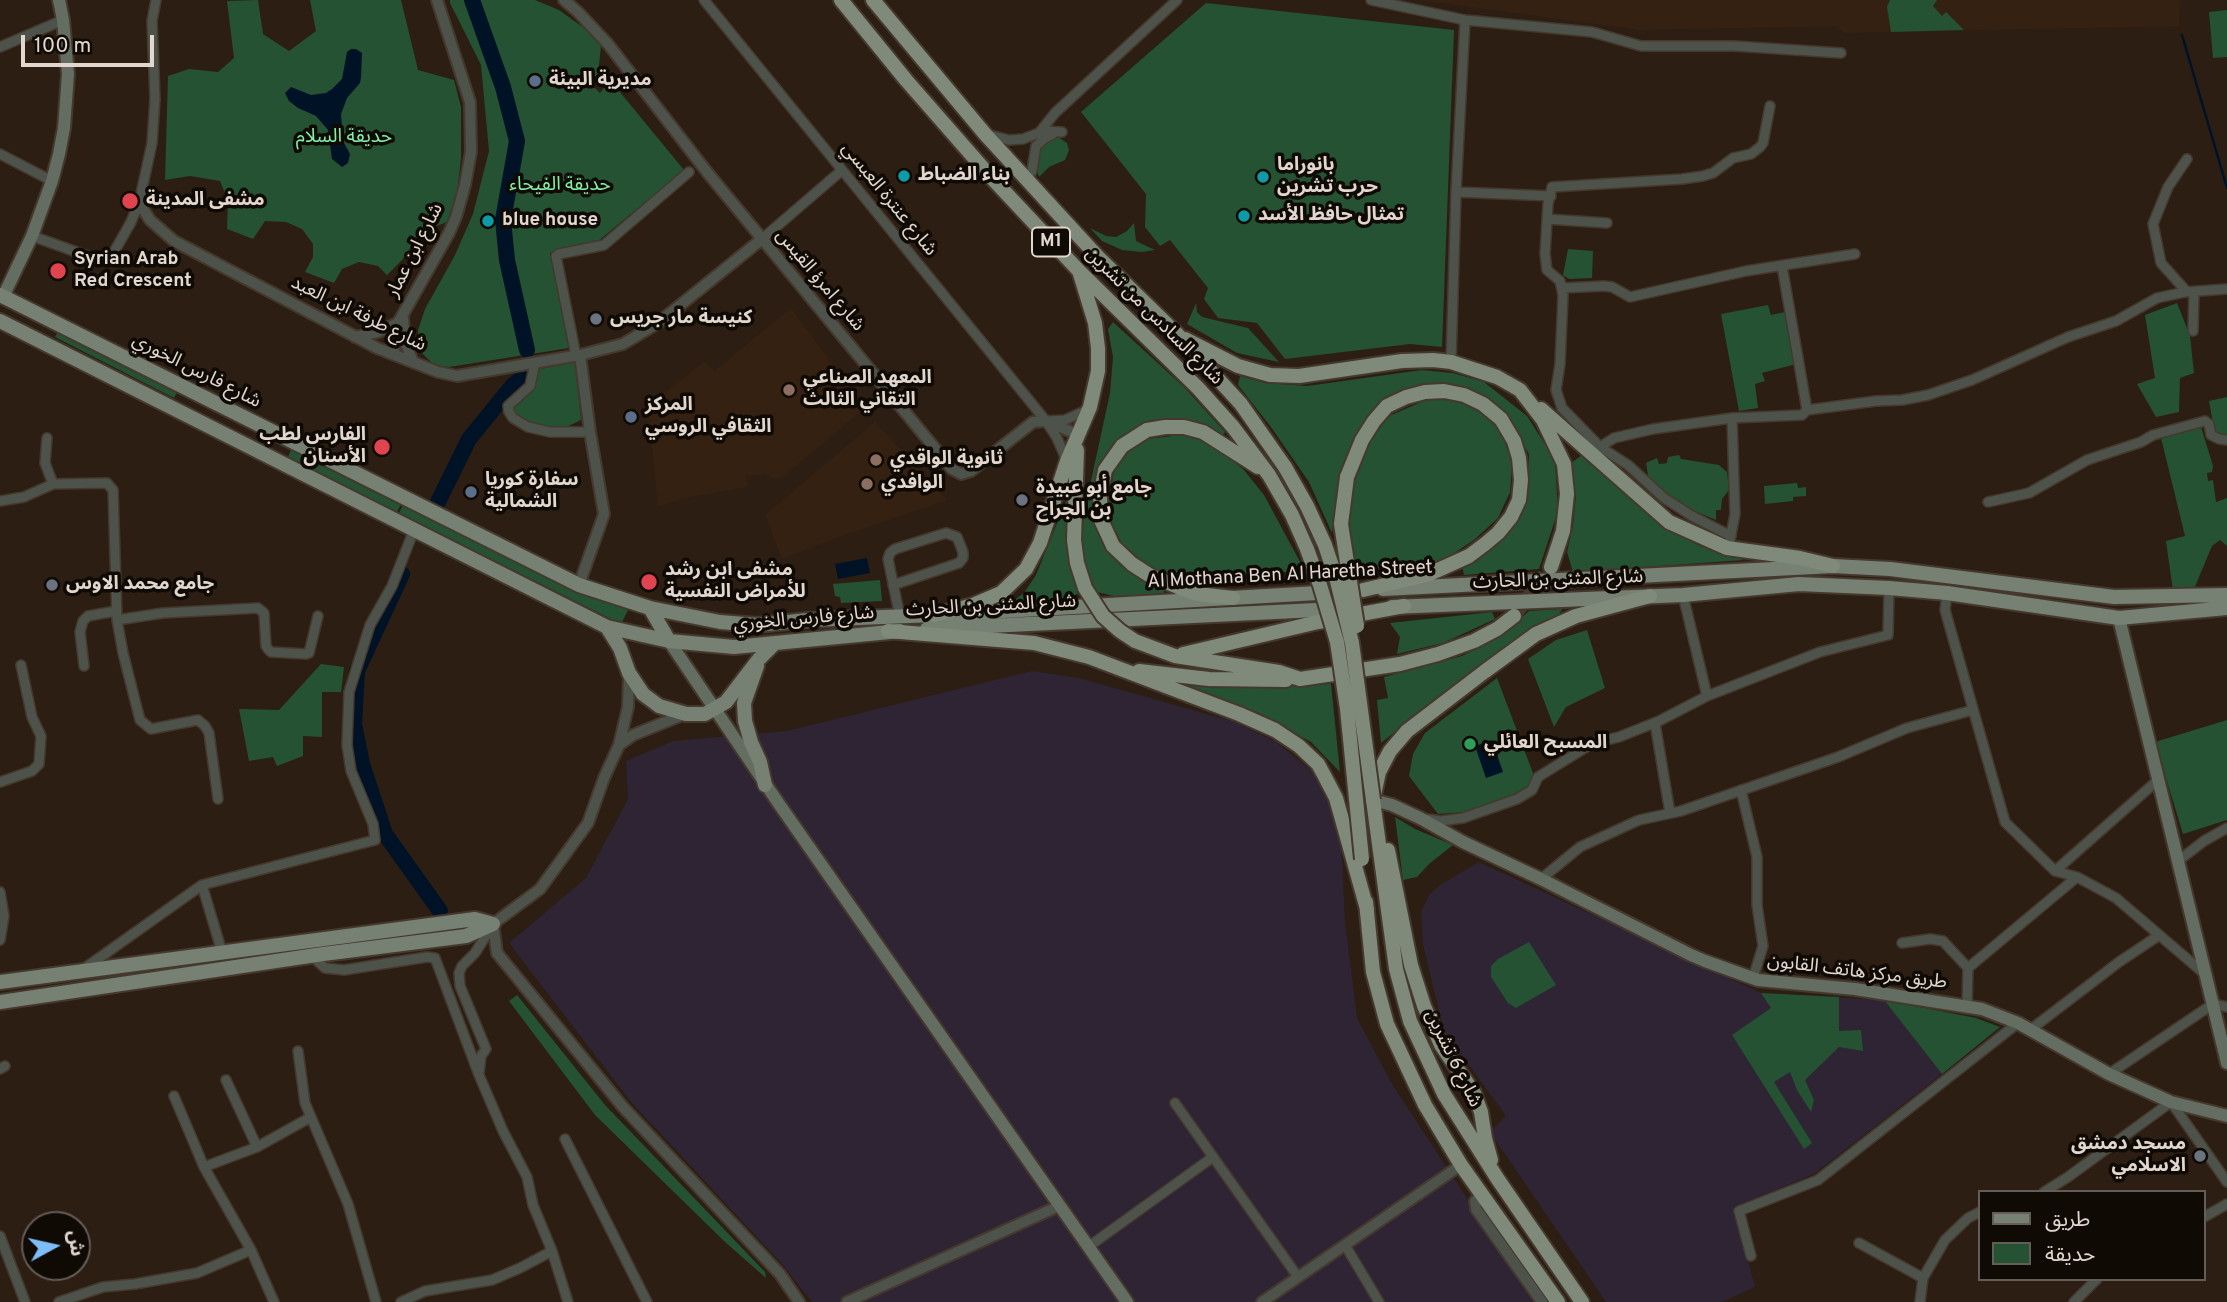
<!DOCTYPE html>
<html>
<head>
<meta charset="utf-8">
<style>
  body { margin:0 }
  #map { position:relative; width:2227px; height:1302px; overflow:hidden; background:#2c1e13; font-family:Overpass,"Noto Sans Arabic",sans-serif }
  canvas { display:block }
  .legend { position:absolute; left:1978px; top:1190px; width:228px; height:91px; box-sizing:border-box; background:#100a05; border:2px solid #645c56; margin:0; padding:9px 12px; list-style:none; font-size:21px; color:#e1d7cf }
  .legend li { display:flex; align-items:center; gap:14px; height:35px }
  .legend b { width:35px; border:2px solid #645c56 }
  .north { position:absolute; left:21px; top:1211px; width:70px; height:70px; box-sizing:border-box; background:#100a05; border:2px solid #645c56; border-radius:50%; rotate:82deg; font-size:19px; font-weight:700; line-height:28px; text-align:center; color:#e1d7cf }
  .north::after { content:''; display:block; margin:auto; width:24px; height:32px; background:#7dbef9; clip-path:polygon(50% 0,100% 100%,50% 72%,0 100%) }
  .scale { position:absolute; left:21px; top:35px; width:133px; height:32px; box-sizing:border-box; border:4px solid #e1d7cf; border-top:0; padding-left:9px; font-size:21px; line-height:24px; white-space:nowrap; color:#e1d7cf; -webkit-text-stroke:5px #100a05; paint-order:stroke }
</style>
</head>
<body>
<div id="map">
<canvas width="2227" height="1302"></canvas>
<ul class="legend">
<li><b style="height:9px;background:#778173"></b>طريق</li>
<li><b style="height:19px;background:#245233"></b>حديقة</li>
</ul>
<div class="north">ش</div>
<div class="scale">100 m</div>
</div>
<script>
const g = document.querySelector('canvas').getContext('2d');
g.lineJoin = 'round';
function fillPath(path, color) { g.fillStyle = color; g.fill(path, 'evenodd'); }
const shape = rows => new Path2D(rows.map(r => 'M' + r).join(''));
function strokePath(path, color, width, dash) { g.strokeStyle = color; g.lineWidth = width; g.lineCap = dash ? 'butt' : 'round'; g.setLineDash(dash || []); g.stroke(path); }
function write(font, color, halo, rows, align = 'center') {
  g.font = font + ' Overpass,"Noto Sans Arabic",sans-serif'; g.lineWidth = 7; g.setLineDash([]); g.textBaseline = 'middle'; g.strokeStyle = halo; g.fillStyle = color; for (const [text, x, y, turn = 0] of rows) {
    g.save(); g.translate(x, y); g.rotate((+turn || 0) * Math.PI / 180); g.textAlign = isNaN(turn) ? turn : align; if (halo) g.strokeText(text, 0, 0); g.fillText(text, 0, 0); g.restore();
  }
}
const industrial = shape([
  [1032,671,1079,678,1235,722,1276,742,1312,771,1331,802,1341,838,1345,921,1357,1018,1392,1084,1535,1302,812,1302,782,1264,631,1102,509,943,586,878,628,799,626,761,673,741,787,731],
  [1479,862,1761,993,1884,1000,1942,1074,1814,1174,1734,1207,1755,1287,1722,1302,1606,1302,1490,1132,1506,1116,1444,1031,1423,945,1421,912,1429,895,1440,885]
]);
const built = shape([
  [1418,0,2180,0,2179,26,1844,33,1836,26,1641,30],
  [791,308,860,401,860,412,784,476,775,479,764,474,746,476,747,487,690,497,658,506,648,406,705,361,714,371],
  [875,422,947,500,836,538,782,559,765,515]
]);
const green = shape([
  [258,0,263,34,289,51,316,31,310,0,401,0,418,70,454,80,461,107,461,159,457,193,447,222,421,232,402,260,387,275,378,266,359,262,342,269,334,283,305,272,313,257,313,244,302,229,286,222,265,221,253,239,227,229,228,201,220,181,190,176,165,180,168,76,189,69,218,72,234,58,227,1],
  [450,0,466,0,499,92,509,135,521,131,506,78,476,0,535,0,559,10,584,28,601,46,598,74,589,82,600,93,610,80,684,170,597,242,550,253,569,348,449,367,434,365,423,354,419,342,418,330,425,309,455,255,473,214,489,151,481,65,450,3],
  [1890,0,1937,0,1933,6,1942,16,1946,12,1964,30,1891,32,1887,7],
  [1206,3,1454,30,1442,347,1410,344,1285,359,1257,323,1218,318,1204,299,1208,288,1170,240,1160,246,1145,227,1146,194,1081,112],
  [2227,10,2227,57,2213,58,2209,12],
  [1055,135,1067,143,1069,150,1065,160,1049,167,1039,177,1034,160,1037,148],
  [1134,223,1136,241,1155,250,1142,252,1122,250,1102,241,1090,228,1106,236,1116,237,1127,231],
  [1568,249,1593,251,1592,278,1569,279,1563,275],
  [1196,303,1197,312,1202,317,1248,328,1279,362,1237,353,1187,324],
  [2177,303,2190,336,2194,373,2180,378,2179,412,2156,417,2137,384,2155,378,2145,315],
  [1768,305,1771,315,1785,312,1796,364,1762,373,1765,381,1755,384,1758,408,1739,411,1721,314],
  [1113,322,1184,387,1225,432,1221,437,1201,424,1174,418,1147,423,1122,437,1106,455,1095,480,1094,509,1102,541,1119,564,1144,582,1165,588,1163,595,1122,598,1097,592,1087,572,1082,542,1084,513,1110,393,1113,357,1108,329],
  [59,329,178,390,174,398,55,337],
  [575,362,581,420,558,431,522,421,511,409,535,370],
  [1422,370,1453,373,1484,382,1527,416,1555,460,1558,511,1539,569,1464,575,1462,565,1485,555,1509,532,1527,499,1529,454,1507,417,1431,385,1395,394,1370,414,1352,444,1338,484,1332,533,1309,482,1271,427,1238,385,1240,376,1265,383,1307,386],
  [2227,397,2227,436,2220,437,2214,429,2209,401],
  [1426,400,1456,400,1485,413,1502,434,1512,462,1510,492,1498,518,1474,540,1448,557,1426,565,1357,570,1348,520,1354,476,1368,444,1389,416],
  [2201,427,2213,466,2212,472,2207,473,2208,481,2213,480,2216,502,2227,498,2227,546,2220,540,2212,546,2194,589,2173,591,2166,541,2185,536,2161,438,2170,433],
  [1181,435,1199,439,1216,447,1244,470,1264,495,1305,571,1179,577,1152,568,1137,559,1121,542,1110,520,1109,497,1114,472,1128,452,1148,439],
  [292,448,401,504,397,512,288,457],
  [1582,455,1661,526,1700,546,1744,560,1573,572,1567,552,1573,526,1576,495,1570,464],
  [1679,455,1681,459,1719,465,1727,472,1729,490,1722,499,1721,510,1716,510,1716,520,1685,507,1649,481,1646,463,1657,458,1659,464,1667,463,1668,457],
  [1076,477,1067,535,1070,564,1079,592,1069,601,1016,606,1016,599,1024,593,1036,575],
  [1797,483,1798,488,1806,487,1806,496,1793,497,1793,501,1765,504,1764,486],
  [403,505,575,590,629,608,621,624,399,513],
  [880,580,882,601,841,603,840,597,835,596,833,584],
  [1562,609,1559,615,1469,673,1381,743,1377,700,1388,698,1384,677,1462,656,1500,637,1529,611],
  [1492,612,1495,619,1443,643,1397,654,1400,637,1390,623],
  [1587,630,1605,688,1566,707,1554,727,1528,659,1556,640],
  [321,664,344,667,341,692,322,692,322,737,303,736,303,756,277,766,273,757,249,761,239,709,279,710],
  [1497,678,1536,781,1522,792,1466,812,1438,814,1409,776,1413,754,1425,733],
  [1331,684,1340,772,1311,742,1257,712,1183,686],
  [2227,720,2227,820,2183,834,2155,742],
  [1395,817,1415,829,1453,845,1429,864,1417,877,1403,880],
  [1529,942,1556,985,1516,1008,1508,1003,1491,977,1491,966,1498,959],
  [1761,993,1839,997,1839,1031,1861,1030,1863,1051,1839,1047,1805,1080,1814,1100,1811,1112,1797,1090,1790,1072,1774,1082,1812,1143,1804,1149,1732,1035,1771,1008],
  [517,995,605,1105,765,1272,766,1278,724,1241,595,1115,509,1001],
  [1884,1000,1976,1018,2000,1027,1942,1074]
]);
const water = shape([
  [351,49,356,49,362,53,361,77,360,83,347,98,341,114,343,141,350,154,348,163,342,167,332,159,328,130,316,116,298,108,289,101,285,93,291,87,311,95,326,93,332,89,342,79,347,52],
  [867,558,870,573,838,579,835,564],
  [1492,740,1503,772,1486,778,1475,746]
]);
const stream = shape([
  [2182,35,2227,188]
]);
const river = shape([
  [472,0,503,87,517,141,503,220,507,260,527,350],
  [438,502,469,439,513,385,524,377],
  [402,574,357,671,354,724,362,764,385,834,440,911]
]);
const trunkTunnel = shape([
  [1514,616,1545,575]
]);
const minor = shape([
  [704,0,1046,421,1057,438,1067,461],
  [1371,0,1465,20,1592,32,1641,46,1734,46,1841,53],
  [0,47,63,20],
  [1039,133,1055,113,1177,0],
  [986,134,1009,140,1023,139,1044,131,1062,132],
  [0,154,52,181],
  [2187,159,2168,187,2153,224,2161,263,2187,292],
  [1026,178,1032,171,1036,146,1045,138,1053,134],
  [1456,192,1551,196],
  [1547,219,1607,223],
  [32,236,96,259,104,260,114,252,131,222,139,203,152,143,155,99,152,21,156,0],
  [762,239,841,171],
  [1782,266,1807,410],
  [1562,288,1604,286,1612,287,1630,297,1746,271,1855,254],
  [2193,331,2194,292],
  [576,356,556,256,559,254,604,245,689,172],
  [1451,362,1456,192,1465,20],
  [535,363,530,386,508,406,509,412,513,418,528,427,550,432,590,432],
  [1048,421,1065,420,1087,410],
  [47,438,45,463,53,484],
  [1600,447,1614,438,1653,429,1732,418],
  [0,501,24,497,53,484,107,483,113,490,117,620,123,653,140,720,151,729,198,720,205,726,209,733,218,799],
  [1988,502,2029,493,2087,460,2141,442,2153,435,2205,421,2209,424,2211,435,2219,439,2227,440],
  [1731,536,1692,516,1664,498,1628,465,1600,447,1562,408,1556,390,1560,364,1563,295,1560,281,1547,270,1545,254,1548,204,1552,187,1682,179,1703,176,1713,173,1733,158,1751,154,1760,147,1763,143,1770,106],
  [1730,540,1735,514,1732,418,1802,415,1807,410,1876,401,1902,400,1928,395,1972,380,2068,337,2116,321,2157,298,2185,292,2227,289],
  [893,585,959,563,963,558,963,552,957,537,946,533,895,549,890,553,888,559,900,617],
  [1947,593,1945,610,2005,822,2055,871,2158,780],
  [117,620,163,613,258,608,264,613,266,646,268,649,271,652,306,654,309,653,318,616],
  [84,666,80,632,83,621,88,616,116,611],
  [1707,696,1820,652,1888,635,1889,588],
  [1655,723,1670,813],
  [0,782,32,771,39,764,41,736,32,717,21,665],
  [1741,790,1757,857,1757,905,1763,946,1753,978],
  [1427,819,1441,821,1463,818,1517,799,1532,790,1538,777,1593,743,1619,737,1659,721,1707,696,1683,595],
  [2178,861,2204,841,2227,828],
  [2055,871,2077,877,2116,898,2206,975],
  [1541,879,1580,847,1639,820,1681,811,1838,757,1907,728,1973,710],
  [202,885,222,952],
  [0,892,4,916,0,940],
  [1902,943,1930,939,1943,941,1968,968],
  [312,956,325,968,344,970,427,957,435,958,479,1075,503,1131,527,1177,533,1205,552,1251,568,1302],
  [85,968,202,885,375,840,373,824,351,771,347,745,349,692,370,625,392,586,414,530],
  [1967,1007,1968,968,2077,877],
  [2030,1030,2119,962,2158,936],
  [298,1051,305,1103,348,1204,376,1302],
  [0,1069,5,1066],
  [479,1073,481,1056,486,1049,460,986,459,973,462,966,475,953,492,926],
  [2109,1074,2213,1004,2227,1007],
  [226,1080,257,1147],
  [174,1096,204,1167,251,1250,274,1302],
  [1175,1103,1298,1277],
  [565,1139,647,1302],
  [204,1167,257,1147,311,1117],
  [2044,1192,2068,1177,2171,1102,2227,1182],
  [2204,1217,2227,1204],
  [0,1236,25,1302],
  [1859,1243,1923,1278],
  [1345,1245,1379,1302],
  [1088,1247,1213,1157],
  [1751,1256,1739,1211,1818,1180,2018,1023],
  [59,1302,103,1287,135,1284,197,1273,251,1250],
  [401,1302,425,1291,492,1280,520,1268,552,1251],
  [1920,1302,1923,1278,1945,1240,1968,1218,1980,1212],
  [2074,1302,2097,1279]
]);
const tertiary = shape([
  [564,0,578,12,608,44,707,172,952,469,961,474,971,471,1033,422,1046,421,1079,435],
  [139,203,150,220,174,241,377,348,438,372,457,376,580,355,623,344,658,323,762,239],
  [403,318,405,342,413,362],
  [355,337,378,332,398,323],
  [394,354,394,334,398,323,449,233,456,217,465,185,471,152,470,102,437,0],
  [579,585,604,514,590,432,580,355],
  [629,674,628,707,619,745,604,778,588,823,540,889,493,924,497,953,623,1107,780,1274,799,1302],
  [619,745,633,735,685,714],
  [1483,1194,1475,1201,1476,1209,1542,1302],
  [847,1302,1059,1206],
  [1262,1302,1461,1165]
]);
const secondary = shape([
  [3,297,32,236,52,181,59,154,64,128,68,74,63,20,59,0],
  [2119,618,2227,1063],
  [669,641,779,804,1127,1302],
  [1373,800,1392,805,1420,818,1463,842,1541,879,1691,955,1705,961,1758,980,1855,989,1982,1009,2018,1023,2109,1074,2171,1102,2227,1116]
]);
const primary = shape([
  [0,295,579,585,650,608,720,622,757,625,808,620,934,615,1335,592],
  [0,321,607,627,669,641,734,647,900,631],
  [1383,589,1833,566,1890,569,2114,597,2227,595],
  [1392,607,1683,595,1799,584,1889,588,1947,593,2119,618,2227,608],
  [650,608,669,641],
  [607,627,620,648,629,673,643,694,659,706,686,714,705,714,726,702,759,659,774,644],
  [927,629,1337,609],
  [757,666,744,703,745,721,751,742,760,762,765,785],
  [0,982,475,919,493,924],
  [0,1002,323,954,466,936,493,924]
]);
const trunk = shape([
  [841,0,906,80,990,176,1080,272,1198,388,1233,427,1269,475],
  [873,0,985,134,1098,257,1177,334,1241,404,1285,467],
  [1185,339,1238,366,1270,375,1299,376,1402,361,1433,360,1451,362,1497,377,1520,390,1543,420,1564,464,1567,494,1563,531,1551,567],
  [1541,409,1669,522,1727,548,1800,558,1833,566],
  [1077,450,1074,540,1077,563,1085,588],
  [1347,477,1362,440,1374,421,1387,406,1406,397,1425,392,1444,391,1464,395,1483,404,1501,419,1514,441,1519,458,1521,480,1519,500,1511,517,1498,533,1485,544,1469,556,1427,575,1363,590],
  [1233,598,1198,594,1183,589,1149,575,1132,564,1113,546,1101,520,1100,497,1105,470,1122,446,1147,430,1165,427,1184,427,1203,432,1258,467],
  [934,615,973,605,1001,593,1026,569,1040,543,1067,461,1090,407,1098,371,1098,348,1095,323,1080,274],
  [888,631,1034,643,1089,657,1239,714,1275,730,1299,746,1318,764,1324,775,1336,798,1367,909],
  [1183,654,1318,622,1404,606],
  [1175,656,1279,672,1300,679,1400,664,1438,654,1474,641,1497,629,1514,616],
  [1139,671,1209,679,1286,680],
  [1388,850,1411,965,1424,1006,1441,1045,1474,1093,1481,1112,1485,1138,1491,1160],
  [1366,902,1373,972,1387,1024,1425,1105,1461,1165,1558,1302],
  [1582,1302,1497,1178,1444,1094,1410,1021,1396,969,1373,800,1379,772,1390,751,1407,731,1484,672,1536,634,1576,616,1650,596]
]);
const trunkBridge = shape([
  [1285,467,1307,506,1325,545,1337,581,1352,643,1373,800],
  [1269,475,1292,515,1307,549,1320,585,1337,642,1347,709,1362,859],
  [1347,477,1341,524,1357,626],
  [1085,588,1103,616,1120,631,1135,641,1175,656]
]);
const markers = [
  [535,81,7,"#5c6f8a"],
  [904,176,7,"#0f9aa8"],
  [1263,177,7,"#0f9aa8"],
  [130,201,9,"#e0444e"],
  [1244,216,7,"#0f9aa8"],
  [488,221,7,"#0f9aa8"],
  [58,271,9,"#e0444e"],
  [596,319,7,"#6b7280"],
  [789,390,7,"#8d6e63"],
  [631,417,7,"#5c6f8a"],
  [382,447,9,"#e0444e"],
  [876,460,7,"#8d6e63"],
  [867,484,7,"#8d6e63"],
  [471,492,7,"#5c6f8a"],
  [1022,500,7,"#6b7280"],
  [649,582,9,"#e0444e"],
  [52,585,7,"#6b7280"],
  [1470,744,7,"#2e9e5b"],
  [2200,1156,7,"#6b7280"]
];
const shields = [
  [1051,242,38]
];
const shieldNames = [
  ["M1",1051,242]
];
const poiNames = [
  ["مديرية البيئة",549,81],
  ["بانوراما",1277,166],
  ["حرب تشرين",1277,188],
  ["بناء الضباط",918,176],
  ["مشفى المدينة",146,201],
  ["تمثال حافظ الأسد",1258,216],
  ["blue house",502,221],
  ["Syrian Arab",74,260],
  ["Red Crescent",74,282],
  ["كنيسة مار جريس",610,319],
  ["المعهد الصناعي",803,379],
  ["التقاني الثالث",803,401],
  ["المركز",645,406],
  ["الثقافي الروسي",645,428],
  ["الفارس لطب",366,436,"right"],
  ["الأسنان",366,458,"right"],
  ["ثانوية الواقدي",890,460],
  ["سفارة كوريا",485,481],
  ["الشمالية",485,503],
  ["الوافدي",881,484],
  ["جامع أبو عبيدة",1036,489],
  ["بن الجراح",1036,511],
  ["مشفى ابن رشد",665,571],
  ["للأمراض النفسية",665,593],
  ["جامع محمد الاوس",66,585],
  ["المسبح العائلي",1484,744],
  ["مسجد دمشق",2186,1145,"right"],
  ["الاسلامي",2186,1167,"right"]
];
const parkNames = [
  ["حديقة السلام",344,138],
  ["حديقة الفيحاء",560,186]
];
const streetNames = [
  ["شارع عنترة العبسي",888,200,51],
  ["شارع ابن عمار",416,251,-63],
  ["شارع امرؤ القيس",819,281,50],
  ["شارع طرفة ابن العبد",358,315,26],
  ["شارع السادس من تشرين",1153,317,45],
  ["شارع فارس الخوري",196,372,27],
  ["Al Mothana Ben Al Haretha Street",1290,576,-3],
  ["شارع المثنى بن الحارث",1558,581,-2],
  ["شارع المثنى بن الحارث",991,607,-3],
  ["شارع فارس الخوري",804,620,-5],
  ["طريق مركز هاتف القابون",1857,973,7],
  ["شارع 6 تشرين",1452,1059,64]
];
fillPath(industrial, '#2e2433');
fillPath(built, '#352112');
fillPath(green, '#245233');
fillPath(water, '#001326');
strokePath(stream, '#001326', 2.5);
strokePath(river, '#001326', 16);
strokePath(trunkTunnel, '#473a2f', 14, [14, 7]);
strokePath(minor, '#45382d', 12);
strokePath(tertiary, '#45382d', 14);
strokePath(secondary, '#45382d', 16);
strokePath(primary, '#45382d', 18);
strokePath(trunk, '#45382d', 18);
strokePath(minor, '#4d524a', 9);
strokePath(tertiary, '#4d524a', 10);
strokePath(secondary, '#646d61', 12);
strokePath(primary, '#778173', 14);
strokePath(trunk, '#7f8a7a', 14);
strokePath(trunkBridge, '#45382d', 18, []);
strokePath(trunkBridge, '#7f8a7a', 14);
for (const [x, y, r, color] of markers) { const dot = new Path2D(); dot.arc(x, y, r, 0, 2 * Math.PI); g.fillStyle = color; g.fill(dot); strokePath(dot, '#100a05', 2.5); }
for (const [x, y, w] of shields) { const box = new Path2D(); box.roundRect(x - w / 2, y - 14.5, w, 29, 5); g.fillStyle = '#100a05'; g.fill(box); strokePath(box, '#e1d7cf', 2); }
write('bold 18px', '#e1d7cf', null, shieldNames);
write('bold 19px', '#e1d7cf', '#100a05', poiNames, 'left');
write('19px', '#81f1a4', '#100a05', parkNames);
write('19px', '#e1d7cf', '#100a05', streetNames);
</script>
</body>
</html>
